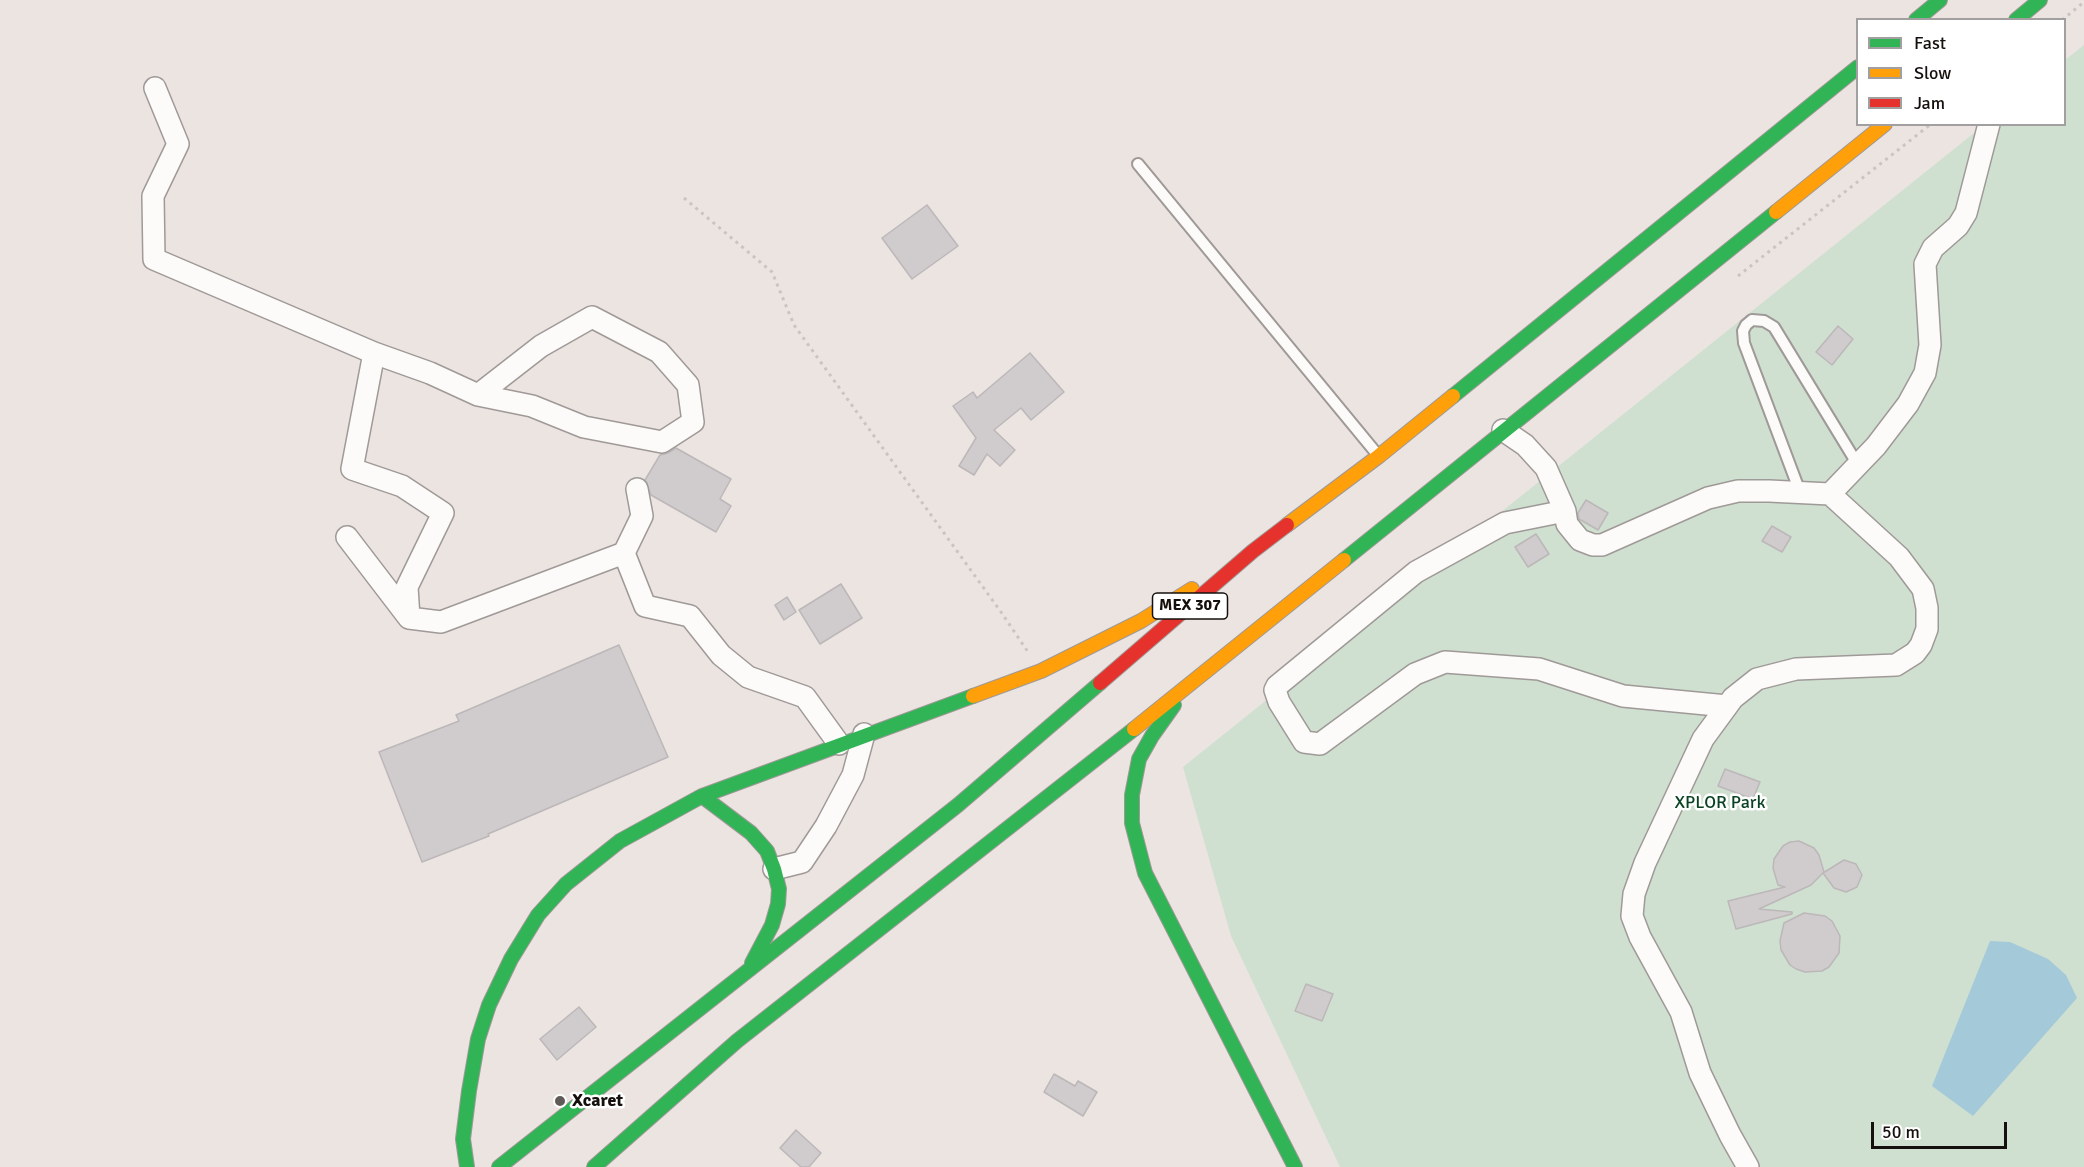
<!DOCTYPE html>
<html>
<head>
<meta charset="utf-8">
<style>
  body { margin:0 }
  #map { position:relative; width:2084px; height:1167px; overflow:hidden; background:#ece4e1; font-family:Signika,sans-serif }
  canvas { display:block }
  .legend { position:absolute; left:1856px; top:18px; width:210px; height:108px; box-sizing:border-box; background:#fff; border:2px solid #a19f9f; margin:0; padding:8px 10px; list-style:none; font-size:18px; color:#15100e }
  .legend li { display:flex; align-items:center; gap:12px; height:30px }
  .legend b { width:30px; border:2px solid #a19f9f }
  .scale { position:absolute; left:1871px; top:1122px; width:136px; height:27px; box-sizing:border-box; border:3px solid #15100e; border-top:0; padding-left:8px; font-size:18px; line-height:21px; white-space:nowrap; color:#15100e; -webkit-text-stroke:4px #fff; paint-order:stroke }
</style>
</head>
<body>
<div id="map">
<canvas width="2084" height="1167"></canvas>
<ul class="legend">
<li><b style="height:8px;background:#30b455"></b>Fast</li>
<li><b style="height:8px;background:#ff9f0a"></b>Slow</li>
<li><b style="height:8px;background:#e5322d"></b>Jam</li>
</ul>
<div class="scale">50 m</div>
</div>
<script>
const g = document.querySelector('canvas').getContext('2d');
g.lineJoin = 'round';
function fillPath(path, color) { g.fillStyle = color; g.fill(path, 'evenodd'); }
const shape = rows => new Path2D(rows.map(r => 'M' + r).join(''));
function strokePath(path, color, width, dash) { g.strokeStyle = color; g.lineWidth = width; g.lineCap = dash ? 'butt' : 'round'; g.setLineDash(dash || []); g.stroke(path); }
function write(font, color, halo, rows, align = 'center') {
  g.font = font + ' Signika,sans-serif'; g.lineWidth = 5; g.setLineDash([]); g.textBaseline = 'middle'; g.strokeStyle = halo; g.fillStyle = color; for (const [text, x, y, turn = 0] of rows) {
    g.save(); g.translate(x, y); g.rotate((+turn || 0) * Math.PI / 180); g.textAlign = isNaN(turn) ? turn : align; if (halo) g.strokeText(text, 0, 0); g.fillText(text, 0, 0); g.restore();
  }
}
const green = shape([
  [2084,45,2084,1167,1340,1167,1231,936,1183,767,1984,125,2064,124,2065,60]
]);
const water = shape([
  [1990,941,2010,942,2048,959,2066,975,2077,998,1973,1116,1932,1086]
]);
const building = shape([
  [927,205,958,246,912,279,882,238,927,205],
  [1838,326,1853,339,1832,365,1816,352,1838,326],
  [1030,353,1064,392,1031,420,1021,408,994,430,1015,450,1000,466,987,454,974,475,959,466,976,438,953,406,973,392,977,398,1030,353],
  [676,448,731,479,720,499,731,506,716,532,651,495,645,480,660,455,668,453,676,448],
  [1586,500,1608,513,1598,530,1579,519,1578,513,1586,500],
  [1772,526,1791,537,1782,552,1762,541,1772,526],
  [1536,534,1549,554,1528,567,1515,547,1536,534],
  [841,584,862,618,820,644,799,610,841,584],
  [787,597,796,612,784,620,775,605,787,597],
  [619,645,668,757,488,834,489,836,422,862,379,752,459,721,456,715,619,645],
  [1725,769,1760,782,1753,799,1718,786,1725,769],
  [1799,841,1814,848,1819,855,1824,872,1811,885,1759,909,1792,912,1792,914,1736,929,1728,901,1785,887,1778,885,1773,868,1774,859,1783,846,1790,842,1799,841],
  [1844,860,1856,864,1862,875,1857,887,1846,892,1834,888,1823,873,1844,860],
  [1804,913,1825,916,1832,921,1840,936,1839,953,1829,967,1822,971,1805,972,1796,969,1790,965,1781,950,1780,941,1784,923,1804,913],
  [1306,984,1333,994,1322,1021,1295,1011,1306,984],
  [579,1007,596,1027,557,1060,540,1039,579,1007],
  [1054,1074,1075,1086,1078,1081,1097,1092,1083,1116,1044,1092,1054,1074],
  [796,1130,821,1153,809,1167,801,1167,780,1148,796,1130]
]);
const path = shape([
  [2062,20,2084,2],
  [684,198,772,272,794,325,1001,612,1028,652],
  [1738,276,1931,124]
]);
const lane = shape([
  [1138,164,1377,454],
  [1800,492,1744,343,1743,331,1746,325,1752,320,1764,321,1774,327,1858,465]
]);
const street = shape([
  [155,88,178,144,153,196,154,259,374,353,430,373,478,395,532,406,584,427,662,442,693,422,688,385,659,352,592,317,541,346,478,395],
  [374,353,352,469,402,486,443,513,407,587,409,618,441,622,624,553,642,516,637,489],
  [1503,430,1525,445,1546,468,1565,511,1567,524,1580,540,1593,545,1602,545,1708,498,1738,491,1769,491,1830,494,1899,557,1923,589,1927,608,1927,629,1921,645,1915,653,1896,665,1796,669,1757,679,1733,698,1703,739,1645,863,1634,894,1632,916,1640,937,1681,1012,1700,1073,1730,1135,1748,1167],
  [1830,494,1876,446,1908,404,1925,373,1930,345,1925,264,1933,248,1958,226,1966,213,1989,124],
  [1565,511,1505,523,1416,572,1277,686,1275,690,1279,702,1304,742,1320,744,1415,674,1445,662,1539,669,1623,696,1727,706],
  [347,537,409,618],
  [624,553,645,606,690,616,721,655,748,677,805,697,839,744],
  [774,869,802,862,826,826,853,775,864,734]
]);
const fast = shape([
  [1916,20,1940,0],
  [2016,20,2040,0],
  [1453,396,1858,67],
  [1344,560,1776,212],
  [1174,705,1152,736,1139,759,1132,795,1132,823,1145,873,1295,1167],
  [702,796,751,833,767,851,774,869,779,889,778,904,772,925,752,963],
  [467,1167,463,1139,469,1091,478,1039,489,1005,511,959,538,915,566,884,620,841,702,796,973,696],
  [499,1167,958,805,1100,683],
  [594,1167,737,1041,1134,729]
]);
const slow = shape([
  [1776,212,1885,124],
  [1287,525,1379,456,1453,396],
  [973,696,1041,671,1141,621,1192,589],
  [1134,729,1344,560]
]);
const jam = shape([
  [1100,683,1253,551,1287,525]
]);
const markers = [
  [560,1101,6,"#605a58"]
];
const shields = [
  [1190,606,75]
];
const shieldNames = [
  ["MEX 307",1190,606]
];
const parkNames = [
  ["XPLOR Park",1720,803]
];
const poiNames = [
  ["Xcaret",572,1101]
];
fillPath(green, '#cfe0d0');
fillPath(water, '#a4c9d9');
fillPath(building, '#d0cccd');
strokePath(building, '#bcb7b9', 1.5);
strokePath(lane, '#9f9997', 14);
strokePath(street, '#9f9997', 24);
strokePath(fast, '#9f9997', 16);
strokePath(slow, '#9f9997', 16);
strokePath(jam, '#9f9997', 16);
strokePath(path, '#c8c5c3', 3, [3, 4.5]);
strokePath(lane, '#fcfbfa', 10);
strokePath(street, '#fcfbfa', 21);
strokePath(fast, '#30b455', 14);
strokePath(slow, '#ff9f0a', 14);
strokePath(jam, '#e5322d', 14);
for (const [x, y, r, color] of markers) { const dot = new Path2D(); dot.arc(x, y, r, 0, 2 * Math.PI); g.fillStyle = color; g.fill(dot); strokePath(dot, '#fff', 2); }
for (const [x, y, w] of shields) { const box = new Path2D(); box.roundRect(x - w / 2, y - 13, w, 26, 4.5); g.fillStyle = '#fff'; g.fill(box); strokePath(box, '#15100e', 1.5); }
write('bold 16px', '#15100e', null, shieldNames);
write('18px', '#0a4324', '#fff', parkNames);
write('bold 18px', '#15100e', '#fff', poiNames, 'left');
</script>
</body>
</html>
